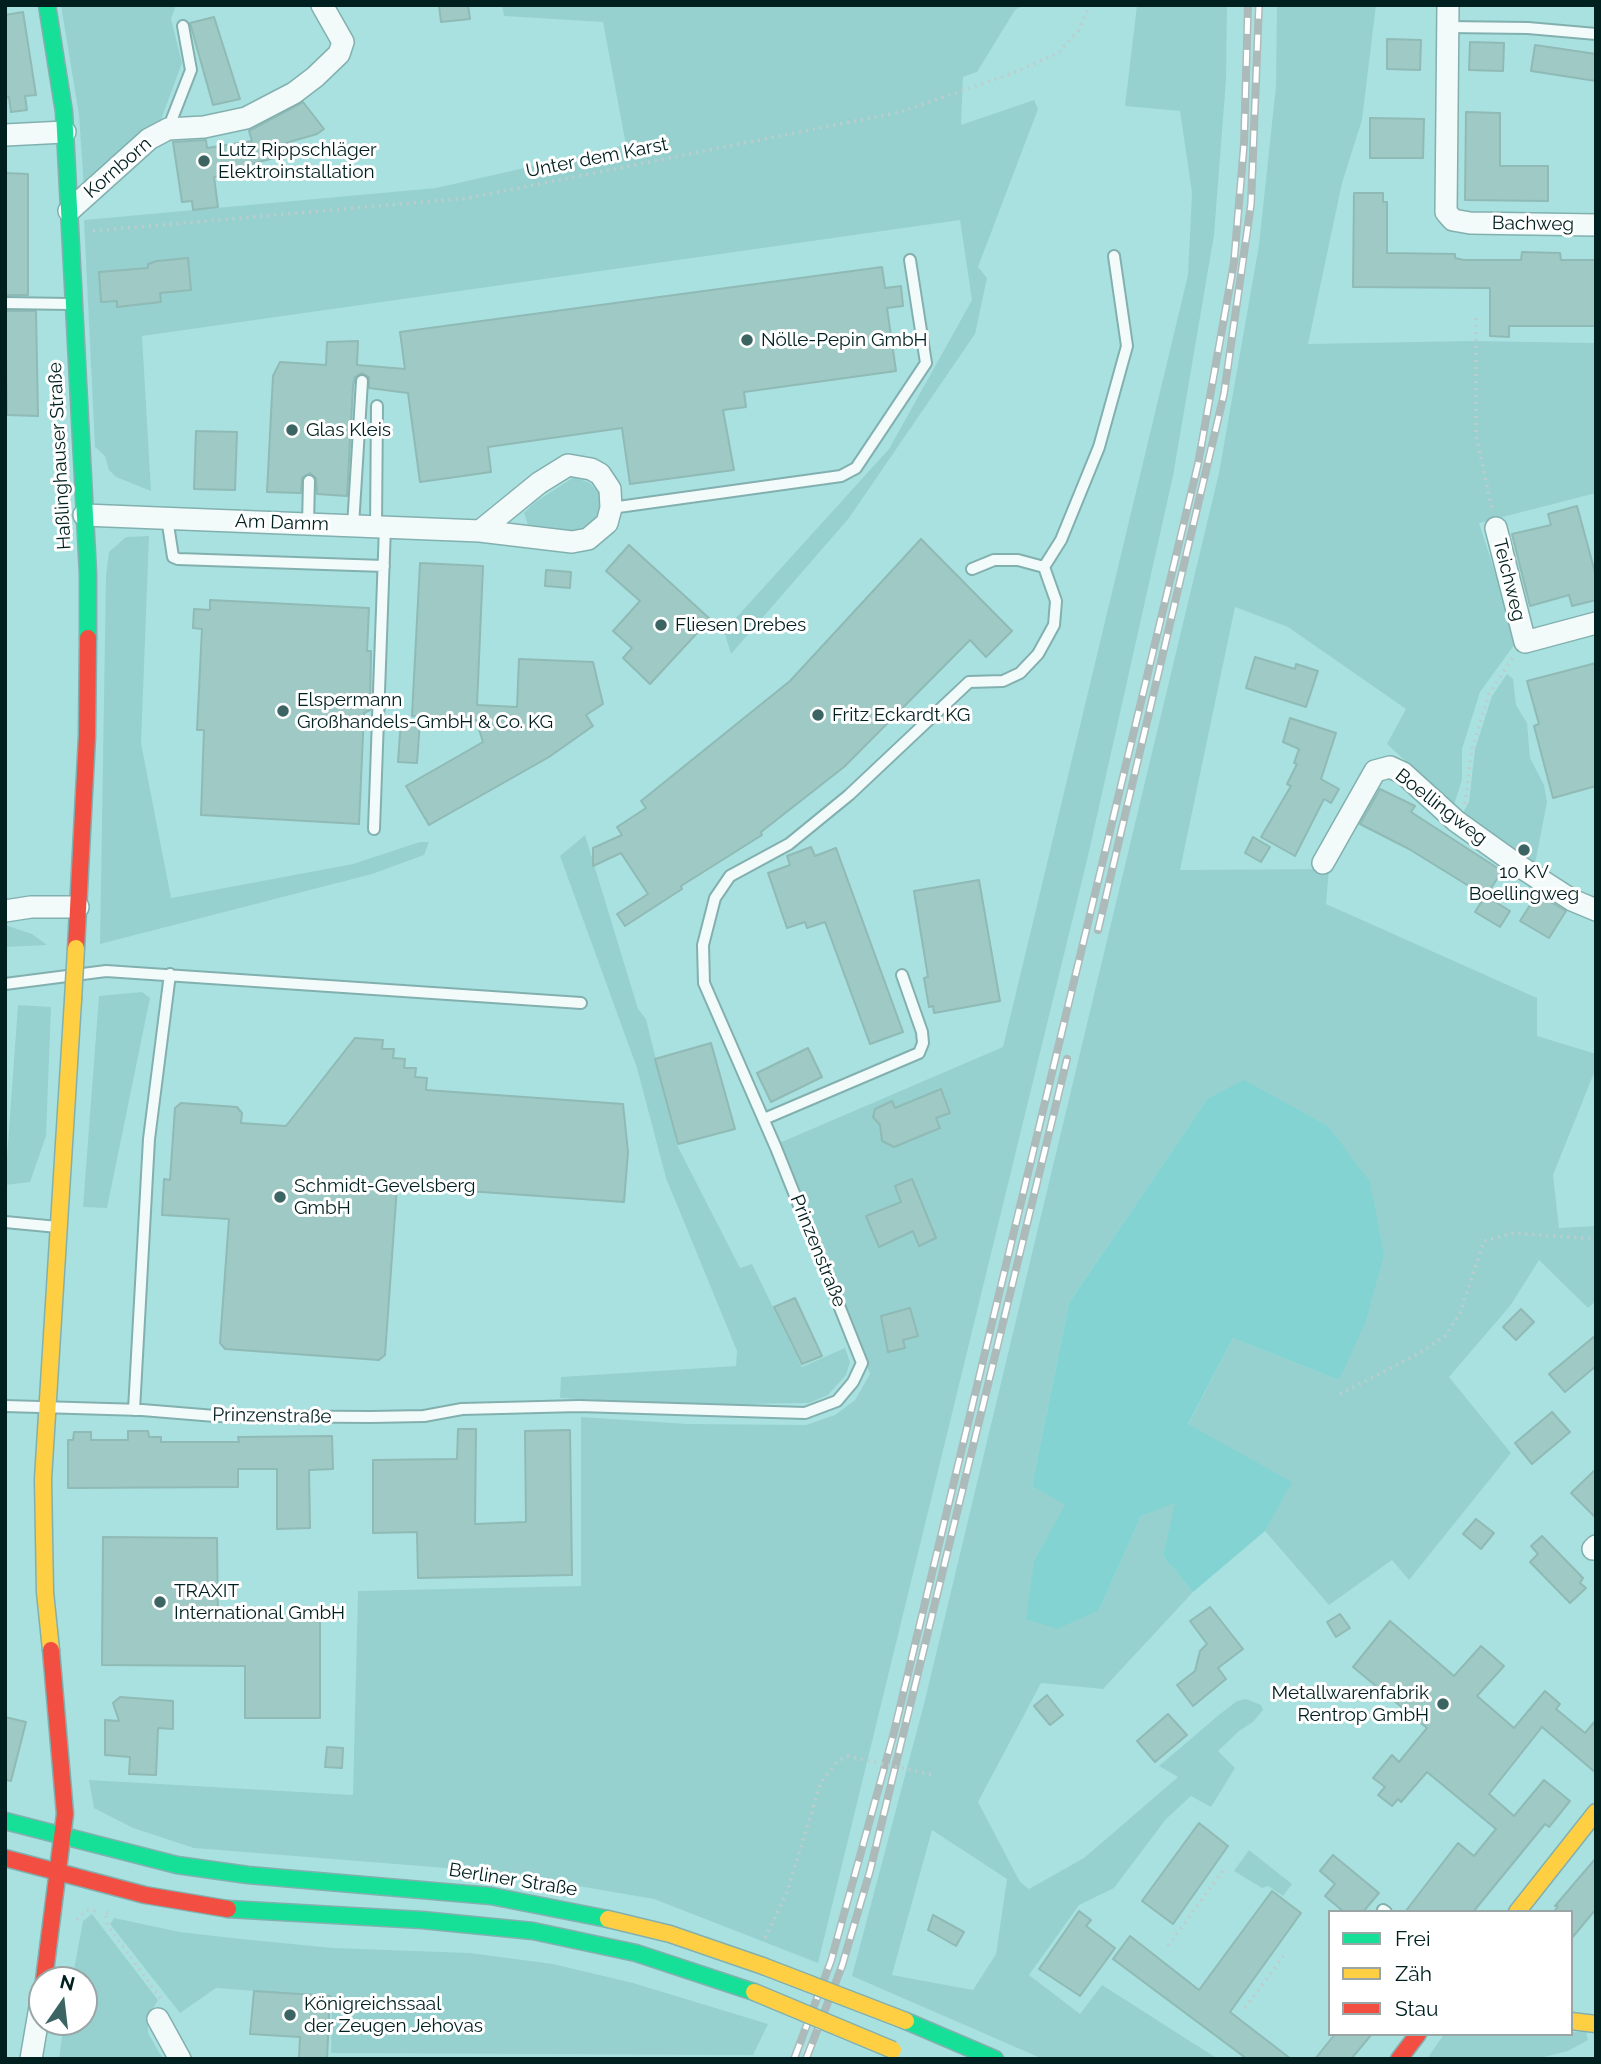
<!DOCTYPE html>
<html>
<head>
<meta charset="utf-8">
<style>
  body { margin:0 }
  #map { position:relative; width:1601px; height:2064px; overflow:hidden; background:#a9e1e0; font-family:Raleway,sans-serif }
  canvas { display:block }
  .frame { position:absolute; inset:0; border:7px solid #00201f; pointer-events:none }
  .legend { position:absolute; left:1328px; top:1910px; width:245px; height:126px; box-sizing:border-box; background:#fff; border:2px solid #99a6a5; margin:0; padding:9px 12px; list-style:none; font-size:21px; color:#00201f }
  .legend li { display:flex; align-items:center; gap:14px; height:35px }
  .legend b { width:35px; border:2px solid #99a6a5 }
  .north { position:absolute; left:28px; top:1966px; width:70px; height:70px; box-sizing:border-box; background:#fff; border:2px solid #99a6a5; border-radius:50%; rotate:14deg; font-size:19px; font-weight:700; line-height:28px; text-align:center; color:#00201f }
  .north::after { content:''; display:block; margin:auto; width:24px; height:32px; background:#3b6463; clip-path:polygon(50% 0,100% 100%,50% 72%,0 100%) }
</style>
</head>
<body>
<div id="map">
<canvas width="1601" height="2064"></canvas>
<div class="frame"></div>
<ul class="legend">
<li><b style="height:9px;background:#16e098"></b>Frei</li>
<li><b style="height:9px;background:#ffcf43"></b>Zäh</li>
<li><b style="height:9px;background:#f24e42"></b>Stau</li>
</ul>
<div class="north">N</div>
</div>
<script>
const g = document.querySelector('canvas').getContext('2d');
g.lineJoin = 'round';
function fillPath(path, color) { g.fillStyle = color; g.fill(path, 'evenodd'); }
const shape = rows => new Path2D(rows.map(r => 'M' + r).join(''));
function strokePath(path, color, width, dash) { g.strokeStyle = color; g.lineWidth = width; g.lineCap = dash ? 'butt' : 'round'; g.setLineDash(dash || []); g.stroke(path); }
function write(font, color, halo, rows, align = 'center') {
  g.font = font + ' Raleway,sans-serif'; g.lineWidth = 6; g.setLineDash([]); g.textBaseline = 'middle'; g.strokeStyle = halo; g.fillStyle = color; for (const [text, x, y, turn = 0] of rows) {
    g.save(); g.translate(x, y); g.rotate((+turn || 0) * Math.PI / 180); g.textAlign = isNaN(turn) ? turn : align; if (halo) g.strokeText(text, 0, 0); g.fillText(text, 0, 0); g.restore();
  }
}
const green = shape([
  [61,5,176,5,171,19,182,63,158,128,84,188,79,115],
  [502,5,1024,5,1015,10,977,72,963,77,961,125,1034,100,1038,109,978,267,987,278,975,334,849,518,731,654,724,631,889,449,972,300,960,220,142,336,151,491,116,477,109,470,105,456,95,447,84,220,436,188,626,145,603,22,504,16],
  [1137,5,1227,5,1226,80,1214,235,1173,476,1088,856,818,1963,654,1899,496,1872,194,1848,133,1828,94,1808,89,1780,353,1795,358,1591,581,1586,581,1417,688,1424,806,1425,835,1415,855,1400,870,1374,777,1144,1003,1047,1188,275,1192,193,1180,111,1125,106],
  [1277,5,1376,5,1362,120,1342,183,1308,344,1470,341,1596,343,1596,493,1479,523,1517,641,1480,692,1462,749,1462,780,1454,805,1387,744,1406,709,1288,627,1235,607,1180,870,1329,869,1326,904,1537,998,1537,1036,1596,1054,1596,1068,1553,1175,1559,1228,1596,1226,1596,1301,1588,1308,1539,1260,1510,1306,1449,1377,1511,1453,1409,1580,1392,1560,1329,1605,1265,1531,1291,1482,1188,1425,1233,1338,1339,1380,1328,1126,1244,1081,1208,1098,1069,1303,1032,1486,1066,1505,1034,1561,1099,1610,1141,1516,1176,1502,1163,1556,1193,1592,1103,1689,1041,1683,978,1802,1020,1882,1029,1889,1084,1858,1178,1777,1159,1766,1220,1714,1237,1701,1246,1699,1261,1705,1263,1710,1253,1722,1239,1731,1218,1751,1235,1768,1211,1807,1191,1796,1166,1819,1114,1888,1079,1905,1029,1975,1080,2014,1102,1985,1218,2059,1043,2059,852,1976,925,1700,1219,473,1259,245,1276,86],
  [932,1830,1007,1879,996,1954,973,1990,892,1975],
  [574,477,590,483,601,496,602,504,593,523,576,531,528,525,524,513,534,503],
  [149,536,141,743,171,898,353,864,420,842,429,842,424,855,372,874,100,944,106,576,109,552,126,537],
  [1507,674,1513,679,1516,705,1527,723,1530,758,1544,785,1547,802,1535,864,1462,814,1469,802,1475,749,1492,696],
  [585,835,638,1009,646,1019,677,1145,740,1268,752,1264,802,1367,845,1348,850,1362,846,1375,828,1395,809,1403,683,1405,560,1398,561,1377,736,1366,737,1351,666,1178,637,1068,560,856],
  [5,925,32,934,47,945,5,947],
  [142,992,150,998,107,1208,83,1207,99,996],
  [18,1005,51,1007,46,1136,30,1182,5,1185],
  [1249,1850,1292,1884,1283,1896,1268,1886,1262,1888,1234,1871],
  [92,1914,158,2000,148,2017,148,2033,163,2059,59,2059,64,2022,84,2022,84,1980,72,1980,83,1921],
  [114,1918,180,1932,241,1939,333,1948,470,1953,553,1964,633,1983,768,2024,753,2055,331,2053,332,1997,216,1988,180,2013,110,1924],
  [1586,2032,1588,2040,1568,2051,1536,2059,1427,2059,1444,2034]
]);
const forest = shape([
  [1244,1080,1328,1126,1370,1182,1384,1255,1365,1323,1339,1380,1233,1338,1188,1424,1292,1482,1265,1531,1193,1592,1163,1556,1175,1503,1141,1516,1099,1610,1057,1629,1026,1619,1034,1561,1065,1505,1032,1486,1069,1303,1208,1098]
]);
const building = shape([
  [439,5,468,5,470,19,441,22,439,5],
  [23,12,36,95,25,96,27,110,11,112,9,97,5,98,5,15,23,12],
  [214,17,240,99,213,105,190,23,214,17],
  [1387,39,1421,40,1420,70,1387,69,1387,39],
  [1470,42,1504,43,1503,71,1469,70,1470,42],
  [1535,45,1596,54,1596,81,1531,71,1535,45],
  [303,102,324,129,317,134,282,144,285,155,233,169,234,174,214,177,218,207,193,210,192,201,182,202,173,142,206,140,207,148,252,141,249,131,303,102],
  [1466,112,1500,113,1500,166,1548,166,1548,201,1465,200,1466,112],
  [1370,118,1424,119,1423,158,1370,158,1370,118],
  [5,173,28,174,28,295,6,295,5,173],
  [1354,193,1383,193,1383,202,1387,202,1387,253,1455,254,1455,258,1464,260,1521,260,1522,252,1560,253,1561,260,1596,260,1596,326,1509,326,1509,337,1490,336,1490,288,1353,287,1354,193],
  [188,258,191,290,160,293,161,302,117,307,117,301,101,302,99,272,148,268,148,264,157,261,188,258],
  [882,267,885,288,901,286,903,306,887,308,896,371,744,392,746,407,723,410,734,470,630,484,622,428,488,447,491,472,420,482,408,393,369,388,369,377,362,373,355,377,353,386,347,496,317,494,316,478,310,473,302,478,301,493,267,492,273,376,280,362,326,365,327,342,358,341,357,365,405,369,400,332,882,267],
  [5,311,36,311,38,416,7,415,5,311],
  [196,431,237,432,235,490,194,489,196,431],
  [1577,506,1596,576,1596,600,1572,606,1569,595,1530,606,1512,534,1551,525,1548,514,1577,506],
  [921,539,1012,631,986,657,970,640,844,767,761,832,762,835,681,886,682,889,625,926,617,914,648,894,621,853,593,866,593,848,622,835,617,827,646,808,641,801,790,681,921,539],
  [629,545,710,619,650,684,623,658,632,648,613,631,640,601,606,571,629,545],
  [420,563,483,566,477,705,517,707,519,659,593,662,603,704,586,715,593,726,549,757,429,825,406,786,483,742,476,720,412,716,420,563],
  [546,570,571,572,570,588,545,586,546,570],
  [210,600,369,608,367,651,371,651,370,710,364,713,359,824,201,815,204,730,197,730,202,629,193,628,194,609,210,610,210,600],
  [1255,657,1295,669,1296,664,1318,671,1306,707,1246,688,1255,657],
  [1596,663,1596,786,1553,798,1534,726,1539,724,1527,681,1596,663],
  [1290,718,1336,733,1321,779,1339,789,1331,803,1324,799,1295,856,1261,837,1291,786,1287,784,1297,764,1294,763,1299,749,1283,742,1290,718],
  [401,720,420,721,417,763,398,762,401,720],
  [1380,789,1415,806,1411,812,1502,871,1486,896,1510,911,1500,927,1475,912,1485,896,1409,849,1360,824,1380,789],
  [1253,837,1270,847,1261,862,1245,853,1253,837],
  [811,847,815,856,836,848,903,1032,870,1044,825,922,807,928,805,922,787,928,768,873,790,865,787,856,811,847],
  [979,880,1000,1001,934,1013,933,1006,929,1007,924,978,928,977,914,891,979,880],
  [1537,894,1566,911,1549,938,1520,921,1537,894],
  [355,1038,383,1040,382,1049,394,1049,393,1058,405,1059,404,1068,416,1068,415,1077,427,1078,426,1090,623,1104,628,1152,624,1202,397,1186,385,1355,379,1360,225,1349,220,1343,229,1219,162,1215,164,1179,170,1180,175,1108,181,1103,237,1107,242,1113,241,1123,286,1126,355,1038],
  [711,1043,735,1129,678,1144,655,1059,711,1043],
  [808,1048,822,1077,771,1102,757,1073,808,1048],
  [941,1089,950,1113,936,1118,940,1128,894,1147,882,1141,880,1125,873,1117,875,1109,892,1101,895,1108,941,1089],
  [912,1179,936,1238,919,1246,913,1231,879,1247,866,1216,901,1202,895,1186,912,1179],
  [795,1298,822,1356,802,1364,774,1307,795,1298],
  [910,1308,918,1336,903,1340,905,1348,888,1352,881,1316,910,1308],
  [1521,1309,1534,1322,1516,1340,1503,1327,1521,1309],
  [1596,1335,1596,1366,1565,1392,1549,1374,1596,1335],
  [1552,1412,1570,1432,1532,1464,1515,1443,1552,1412],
  [458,1429,476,1429,475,1524,526,1522,525,1431,570,1430,572,1575,418,1578,417,1532,373,1533,373,1460,457,1459,458,1429],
  [128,1431,148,1431,149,1437,161,1437,161,1442,239,1442,238,1437,332,1436,333,1469,309,1470,310,1528,277,1529,277,1469,238,1469,238,1487,68,1488,68,1440,73,1440,74,1432,91,1432,91,1440,128,1440,128,1431],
  [1596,1469,1596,1518,1571,1493,1596,1469],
  [1476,1519,1494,1533,1481,1549,1463,1534,1476,1519],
  [1542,1536,1583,1578,1580,1583,1586,1588,1570,1603,1530,1562,1538,1554,1531,1546,1542,1536],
  [103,1537,217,1538,218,1617,320,1617,320,1718,245,1718,245,1666,102,1665,103,1537],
  [1210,1607,1243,1649,1218,1668,1226,1679,1193,1706,1177,1685,1195,1671,1200,1651,1207,1644,1190,1621,1210,1607],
  [1340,1614,1350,1628,1336,1637,1327,1622,1340,1614],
  [1390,1621,1454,1676,1481,1646,1504,1666,1477,1696,1514,1728,1545,1691,1560,1704,1556,1709,1585,1733,1596,1720,1596,1773,1542,1727,1489,1794,1514,1816,1544,1780,1570,1801,1549,1827,1545,1824,1473,1912,1405,1912,1458,1843,1474,1856,1496,1829,1427,1772,1401,1802,1398,1799,1392,1806,1378,1795,1385,1787,1373,1778,1392,1755,1399,1762,1427,1728,1353,1667,1390,1621],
  [1047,1695,1063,1715,1050,1725,1034,1706,1047,1695],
  [120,1697,173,1701,173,1729,158,1728,156,1775,129,1774,130,1757,105,1755,105,1720,119,1721,113,1703,120,1697],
  [1168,1714,1187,1735,1155,1762,1137,1741,1168,1714],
  [5,1717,26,1722,11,1781,5,1780,5,1717],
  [327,1747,343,1748,342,1768,325,1767,327,1747],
  [1199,1823,1228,1846,1173,1924,1142,1901,1199,1823],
  [1333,1855,1379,1893,1363,1912,1344,1912,1325,1896,1335,1884,1320,1871,1333,1855],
  [1596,1858,1596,1909,1571,1939,1571,1912,1554,1912,1558,1906,1555,1906,1596,1858],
  [1272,1891,1301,1913,1230,2012,1291,2059,1247,2059,1113,1959,1130,1936,1199,1990,1272,1891],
  [1079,1911,1091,1920,1086,1926,1115,1948,1080,1996,1039,1969,1079,1911],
  [933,1915,964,1932,956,1946,928,1930,933,1915],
  [254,1991,330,1996,327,2059,299,2059,300,2037,250,2034,254,1991],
  [1335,2034,1372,2034,1351,2059,1315,2059,1335,2034]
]);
const path = shape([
  [93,231,469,198,900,112,1013,73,1058,53,1078,31,1090,5],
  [1476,318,1476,435,1492,509],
  [1465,804,1472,749,1489,694,1513,657],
  [1340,1394,1418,1354,1445,1336,1460,1313,1484,1241,1513,1233,1596,1239],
  [108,1913,105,1912,108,1926,161,1999],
  [77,1920,86,1910,98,1911],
  [765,1938,787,1892,821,1782,837,1762,847,1756],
  [1168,1946,1224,1869],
  [1245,2008,1285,1954]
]);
const lane = shape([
  [1448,27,1528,28,1596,34],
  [168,129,191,70,183,26],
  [5,303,70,304],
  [611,508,841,476,856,468,926,363,910,260],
  [167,518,173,557,178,559,384,566],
  [308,524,309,481],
  [353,526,362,381],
  [376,527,377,406],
  [1044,567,1061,540,1099,447,1127,346,1114,256],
  [374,829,385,527],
  [5,984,106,971,581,1003],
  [764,1119,919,1053,923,1043,922,1032,902,975],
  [5,1222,58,1227],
  [5,1406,142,1410,215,1416,371,1417,424,1416,462,1409,579,1406,805,1413,837,1401,853,1382,862,1363,776,1148,704,983,703,945,715,898,730,876,789,844,849,795,969,682,1003,681,1020,673,1038,654,1054,625,1056,601,1044,567,1018,560,994,560,972,569],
  [134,1410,149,1139,170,974],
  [1383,1910,1386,1912]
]);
const street = shape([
  [1448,5,1446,212,1453,220,1470,223,1596,225],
  [5,135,65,132],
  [69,211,149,139,168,129,204,127,246,118,294,93,315,77,339,54,343,42,322,5],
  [84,515,480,531,572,542,588,539,607,523,611,508,610,489,600,474,591,469,568,465,539,483,480,531],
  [1496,528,1525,642,1596,623],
  [1323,863,1375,771,1390,767,1403,773,1456,821,1516,864,1572,900,1596,910],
  [5,911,31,907,78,907],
  [1593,1549,1596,1546],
  [158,2019,180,2059],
  [31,2059,42,1995]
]);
const fast = shape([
  [47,5,64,112,88,574,88,638],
  [5,1821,177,1865,248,1875,491,1896,608,1919],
  [228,1909,422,1920,533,1931,636,1953,754,1992],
  [906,2021,995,2059]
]);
const slow = shape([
  [51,1650,45,1592,43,1479,73,1000],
  [1517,1912,1596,1812],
  [608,1919,670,1934,763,1966],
  [1571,2021,1596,2024]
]);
const jam = shape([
  [76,948,87,736,88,638],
  [5,1858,145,1895,228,1909],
  [44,1980,65,1814,51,1650],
  [1399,2059,1418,2034]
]);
const rail = shape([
  [1098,930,1224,394,1251,204,1259,5],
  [794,2059,831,1961,893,1736,1198,464,1234,262,1244,144,1248,5],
  [806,2059,842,1966,870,1871,1067,1059]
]);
const pathBridge = shape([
  [847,1756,933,1775]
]);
const slowBridge = shape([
  [73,1000,76,948],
  [763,1966,906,2021],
  [754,1992,893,2050]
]);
const markers = [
  [204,161,7,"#3b6463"],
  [747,340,7,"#3b6463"],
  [292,430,7,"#3b6463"],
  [661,625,7,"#3b6463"],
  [283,711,7,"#3b6463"],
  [818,715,7,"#3b6463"],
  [1524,850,7,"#3b6463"],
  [280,1197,7,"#3b6463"],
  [160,1602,7,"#3b6463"],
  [1443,1704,7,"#3b6463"],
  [290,2015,7,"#3b6463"]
];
const poiNames = [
  ["Lutz Rippschläger",218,150],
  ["Elektroinstallation",218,172],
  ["Nölle-Pepin GmbH",761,340],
  ["Glas Kleis",306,430],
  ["Fliesen Drebes",675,625],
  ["Elspermann",297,700],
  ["Großhandels-GmbH & Co. KG",297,722],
  ["Fritz Eckardt KG",832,715],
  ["10 KV",1524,872,"center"],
  ["Boellingweg",1524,894,"center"],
  ["Schmidt-Gevelsberg",294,1186],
  ["GmbH",294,1208],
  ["TRAXIT",174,1591],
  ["International GmbH",174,1613],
  ["Metallwarenfabrik",1429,1693,"right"],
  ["Rentrop GmbH",1429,1715,"right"],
  ["Königreichssaal",304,2004],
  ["der Zeugen Jehovas",304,2026]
];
const streetNames = [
  ["Unter dem Karst",597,158,-11],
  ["Kornborn",118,168,-41],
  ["Bachweg",1533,224,1],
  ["Haßlinghauser Straße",60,456,-93],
  ["Am Damm",282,523,2],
  ["Teichweg",1509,580,76],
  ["Boellingweg",1441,807,38],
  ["Prinzenstraße",818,1251,68],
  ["Prinzenstraße",272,1416,1],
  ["Berliner Straße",513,1880,9]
];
fillPath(green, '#96d1d0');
fillPath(forest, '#83d3d2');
fillPath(building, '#9fc9c4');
strokePath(building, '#8fbab5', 2);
strokePath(lane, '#82b0af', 14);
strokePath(street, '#82b0af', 24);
strokePath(fast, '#82b0af', 19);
strokePath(slow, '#82b0af', 19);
strokePath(jam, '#82b0af', 19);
strokePath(path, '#bdcdcd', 3.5, [2, 5]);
strokePath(lane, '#f2fafa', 10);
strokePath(street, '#f2fafa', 21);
strokePath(fast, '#16e098', 16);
strokePath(slow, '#ffcf43', 16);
strokePath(jam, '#f24e42', 16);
strokePath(rail, '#acbab9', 8);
strokePath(rail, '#fff', 5, [16]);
strokePath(slowBridge, '#82b0af', 19, []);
strokePath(pathBridge, '#bdcdcd', 3.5, [2, 5]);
strokePath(slowBridge, '#ffcf43', 16);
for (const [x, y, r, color] of markers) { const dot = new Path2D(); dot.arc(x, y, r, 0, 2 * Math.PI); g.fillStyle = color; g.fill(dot); strokePath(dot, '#fff', 2.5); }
write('19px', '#00201f', '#fff', poiNames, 'left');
write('19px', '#00201f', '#fff', streetNames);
</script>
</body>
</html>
